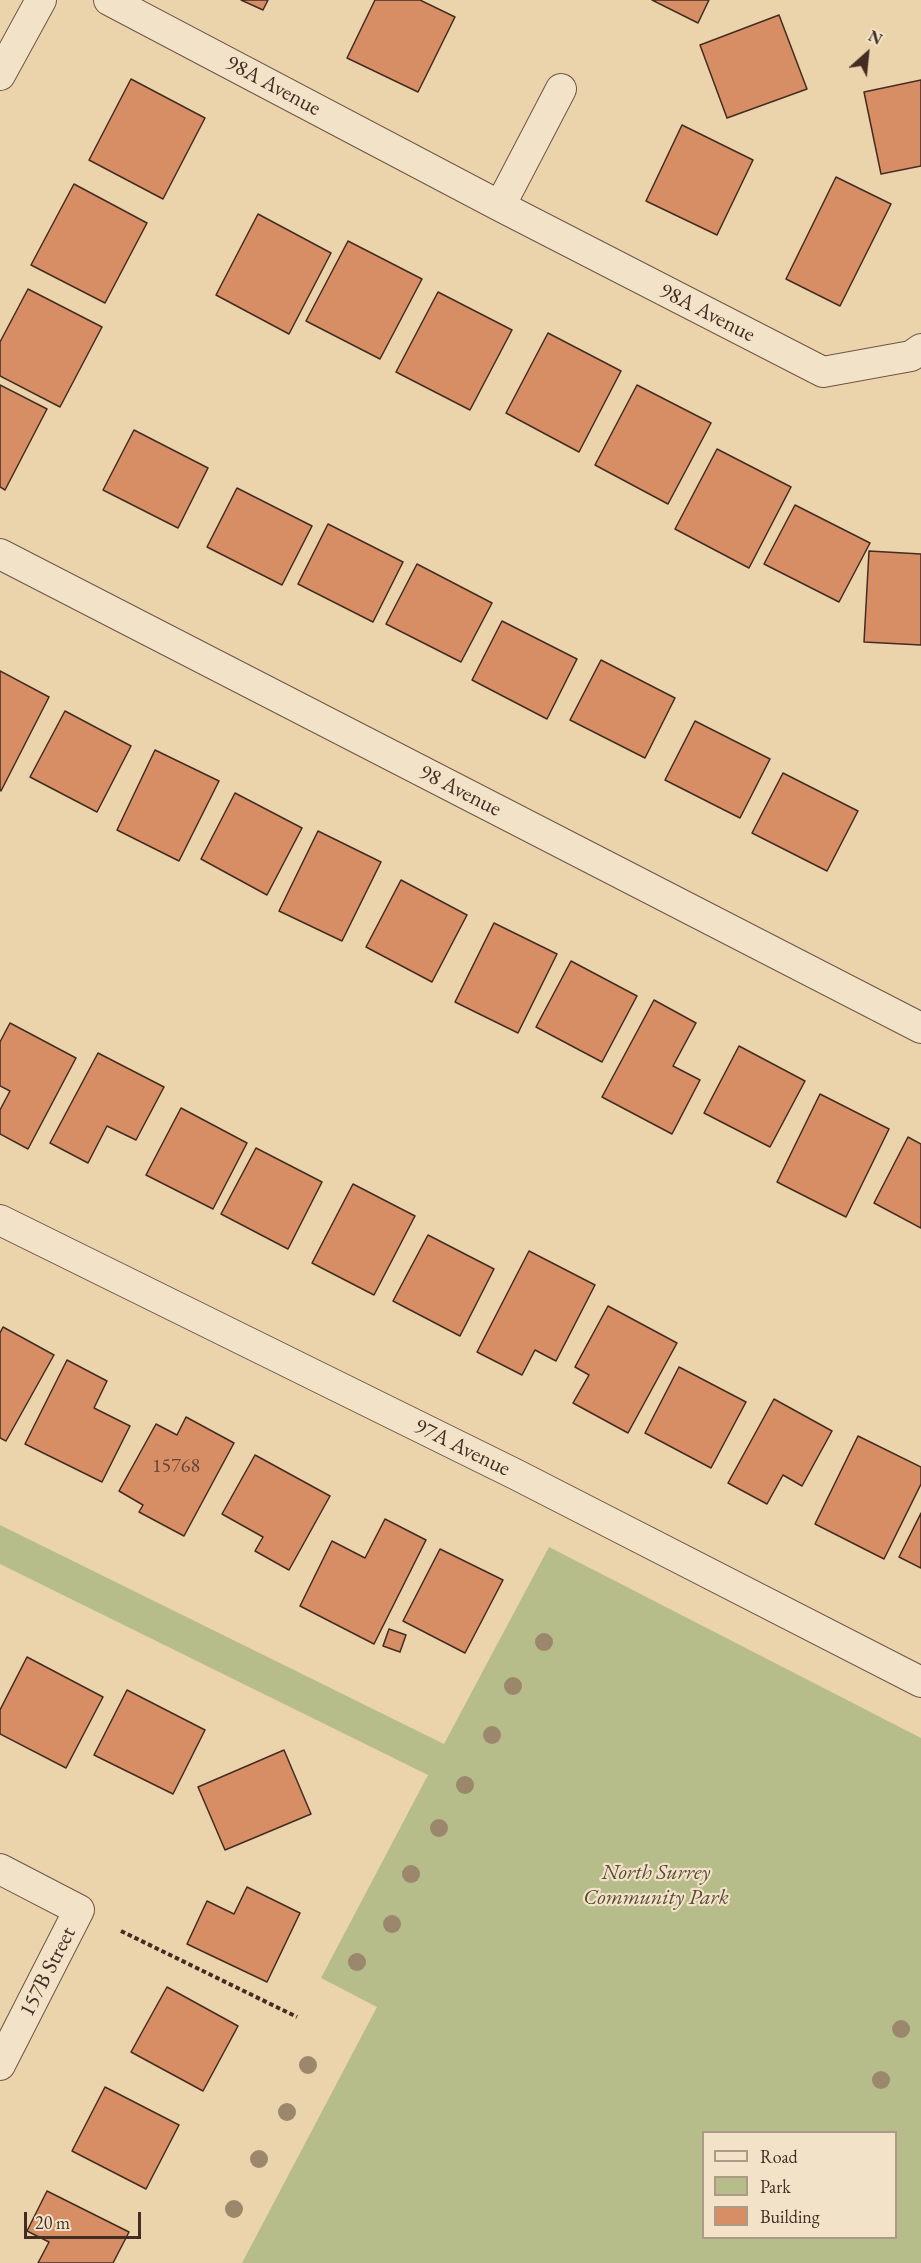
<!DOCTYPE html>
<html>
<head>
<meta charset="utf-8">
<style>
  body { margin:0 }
  #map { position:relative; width:921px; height:2263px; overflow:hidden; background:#ebd4ab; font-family:"EB Garamond",serif }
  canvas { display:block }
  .legend { position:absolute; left:702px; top:2131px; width:195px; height:108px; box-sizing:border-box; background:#f2e3c8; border:2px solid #ac9a86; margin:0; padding:8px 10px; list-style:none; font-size:18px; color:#432c23 }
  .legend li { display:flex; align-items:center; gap:12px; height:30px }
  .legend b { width:30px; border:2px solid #ac9a86 }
  .north { position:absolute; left:837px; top:24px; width:60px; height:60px; -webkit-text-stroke:4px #f2e3c8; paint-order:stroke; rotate:27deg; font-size:16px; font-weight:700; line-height:24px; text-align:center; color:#432c23 }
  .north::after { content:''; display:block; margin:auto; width:21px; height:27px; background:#432c23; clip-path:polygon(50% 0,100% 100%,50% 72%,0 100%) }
  .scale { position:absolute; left:24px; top:2212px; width:117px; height:27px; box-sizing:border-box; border:3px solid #432c23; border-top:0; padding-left:8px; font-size:18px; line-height:21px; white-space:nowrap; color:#432c23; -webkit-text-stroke:4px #f2e3c8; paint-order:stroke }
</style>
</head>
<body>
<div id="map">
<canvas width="921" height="2263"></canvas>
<ul class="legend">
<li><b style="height:8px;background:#f2e3c8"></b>Road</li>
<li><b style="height:16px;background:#b6bd8a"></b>Park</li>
<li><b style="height:16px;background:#d78e65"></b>Building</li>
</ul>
<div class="north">N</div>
<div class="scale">20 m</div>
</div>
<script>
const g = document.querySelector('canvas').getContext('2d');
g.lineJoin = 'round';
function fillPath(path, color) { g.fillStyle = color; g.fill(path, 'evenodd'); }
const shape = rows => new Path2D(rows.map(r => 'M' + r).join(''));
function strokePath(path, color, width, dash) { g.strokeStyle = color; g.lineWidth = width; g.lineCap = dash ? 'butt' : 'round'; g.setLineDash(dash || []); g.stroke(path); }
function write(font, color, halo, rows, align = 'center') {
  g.font = font + ' "EB Garamond",serif'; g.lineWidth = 4.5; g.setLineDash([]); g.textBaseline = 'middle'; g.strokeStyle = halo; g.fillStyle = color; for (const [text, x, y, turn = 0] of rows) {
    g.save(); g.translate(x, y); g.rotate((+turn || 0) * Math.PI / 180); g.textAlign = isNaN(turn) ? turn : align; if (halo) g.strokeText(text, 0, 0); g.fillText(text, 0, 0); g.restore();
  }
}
const green = shape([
  [0,1525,444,1744,549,1547,921,1738,921,2263,242,2263,377,2007,321,1978,428,1775,0,1564],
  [704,2132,896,2132,896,2238,704,2238]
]);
const building = shape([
  [241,0,268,0,263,10,241,0],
  [375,0,420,0,455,17,418,92,347,58,375,0],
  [652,0,709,0,698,23,652,0],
  [779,15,807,89,727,118,700,45,779,15],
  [131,79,205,118,163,199,89,160,131,79],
  [921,80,921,166,881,174,864,92,921,80],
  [682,125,753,160,717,235,646,201,682,125],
  [836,177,891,204,840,306,786,279,836,177],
  [74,184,147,223,105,303,31,265,74,184],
  [258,214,331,253,289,334,216,295,258,214],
  [348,241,422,279,380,359,306,321,348,241],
  [28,289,102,327,60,407,0,376,0,342,28,289],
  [438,292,512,330,470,410,396,372,438,292],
  [548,333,621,371,579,452,506,413,548,333],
  [0,385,47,409,5,490,0,487,0,385],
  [637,385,711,423,668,504,595,465,637,385],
  [134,430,208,468,178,528,103,490,134,430],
  [717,449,791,487,749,568,675,529,717,449],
  [237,488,312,526,282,585,207,547,237,488],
  [795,505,870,543,839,602,764,564,795,505],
  [328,524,403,562,373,622,298,584,328,524],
  [869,551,921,554,921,645,864,642,869,551],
  [417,564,492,603,461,662,386,624,417,564],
  [502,621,577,659,547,719,472,680,502,621],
  [601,660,675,698,645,758,570,720,601,660],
  [0,671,49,697,1,791,0,790,0,671],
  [65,711,131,746,97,812,30,777,65,711],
  [695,721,770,759,740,818,665,780,695,721],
  [155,750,219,781,179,861,117,830,155,750],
  [783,773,858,811,827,871,752,833,783,773],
  [235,793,302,828,267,895,201,859,235,793],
  [318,831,381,862,342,941,279,911,318,831],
  [401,880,467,915,432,982,366,947,401,880],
  [494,923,557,954,518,1033,455,1002,494,923],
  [571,961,637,996,602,1062,536,1027,571,961],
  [654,1000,696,1023,673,1066,700,1080,672,1134,602,1097,654,1000],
  [10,1023,76,1058,28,1149,0,1134,0,1110,10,1091,0,1086,0,1042,10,1023],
  [739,1046,805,1081,770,1147,704,1113,739,1046],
  [98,1053,164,1087,136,1140,107,1126,88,1163,50,1143,98,1053],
  [820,1094,889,1129,846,1217,777,1182,820,1094],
  [181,1108,247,1143,213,1209,146,1175,181,1108],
  [908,1137,921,1144,921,1228,874,1203,908,1137],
  [256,1148,322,1182,288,1249,221,1214,256,1148],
  [353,1184,415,1216,374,1295,312,1263,353,1184],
  [428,1235,494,1269,460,1336,393,1301,428,1235],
  [529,1251,595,1285,556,1361,535,1350,522,1375,477,1352,529,1251],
  [608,1306,677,1343,628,1433,573,1403,589,1375,575,1367,608,1306],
  [3,1327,54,1355,6,1441,0,1438,0,1333,3,1327],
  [67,1360,107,1381,94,1408,130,1426,102,1482,25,1444,67,1360],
  [679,1367,746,1402,711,1468,645,1433,679,1367],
  [774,1399,832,1431,802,1486,783,1475,767,1504,728,1483,774,1399],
  [186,1417,234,1443,184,1536,139,1512,143,1505,119,1491,156,1424,177,1435,186,1417],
  [858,1436,921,1467,921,1484,884,1559,815,1524,858,1436],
  [255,1455,330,1496,289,1570,255,1551,263,1537,222,1514,255,1455],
  [921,1513,921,1568,899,1557,921,1513],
  [385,1519,426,1540,374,1644,300,1606,332,1541,365,1558,385,1519],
  [440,1549,503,1580,465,1653,403,1621,440,1549],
  [389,1629,406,1635,400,1652,383,1646,389,1629],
  [27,1657,103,1697,66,1768,0,1734,0,1710,27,1657],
  [127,1690,205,1730,173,1794,94,1755,127,1690],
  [284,1750,311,1814,225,1850,198,1787,284,1750],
  [247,1887,300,1913,267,1982,187,1944,207,1901,234,1914,247,1887],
  [167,1987,238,2026,203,2091,131,2052,167,1987],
  [105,2087,179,2125,146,2189,72,2151,105,2087],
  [47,2191,129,2232,113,2263,38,2263,49,2242,27,2231,47,2191]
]);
const path = shape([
  [121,1931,297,2017]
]);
const minor = shape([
  [109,0,500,206,823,372,911,356,921,349],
  [0,75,41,0],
  [500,206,561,89],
  [0,554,921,1028],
  [0,1220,517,1475,921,1682],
  [0,1869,79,1910,0,2065]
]);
const trees = [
  [544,1642],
  [513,1686],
  [492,1735],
  [465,1785],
  [439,1828],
  [411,1874],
  [392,1924],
  [357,1962],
  [901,2029],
  [308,2065],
  [881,2080],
  [287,2112],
  [259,2159],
  [234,2209]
];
const numberNames = [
  ["15768",176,1467]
];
const streetNames = [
  ["98A Avenue",273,86,28],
  ["98A Avenue",707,313,27],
  ["98 Avenue",460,791,27],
  ["97A Avenue",462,1448,26],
  ["157B Street",48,1972,-63]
];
const parkNames = [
  ["North Surrey",656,1873],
  ["Community Park",656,1898]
];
fillPath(green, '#b6bd8a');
fillPath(building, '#d78e65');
strokePath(building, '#432c23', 1.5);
strokePath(minor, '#6d5645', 32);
strokePath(path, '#432c23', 4, [4.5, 3]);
strokePath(minor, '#f2e3c8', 30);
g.fillStyle = '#9b886c';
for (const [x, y] of trees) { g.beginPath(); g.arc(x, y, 9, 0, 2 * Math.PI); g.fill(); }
write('20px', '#684434', null, numberNames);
write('22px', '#432c23', '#f2e3c8', streetNames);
write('italic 22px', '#5a4938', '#f2e3c8', parkNames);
</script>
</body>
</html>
